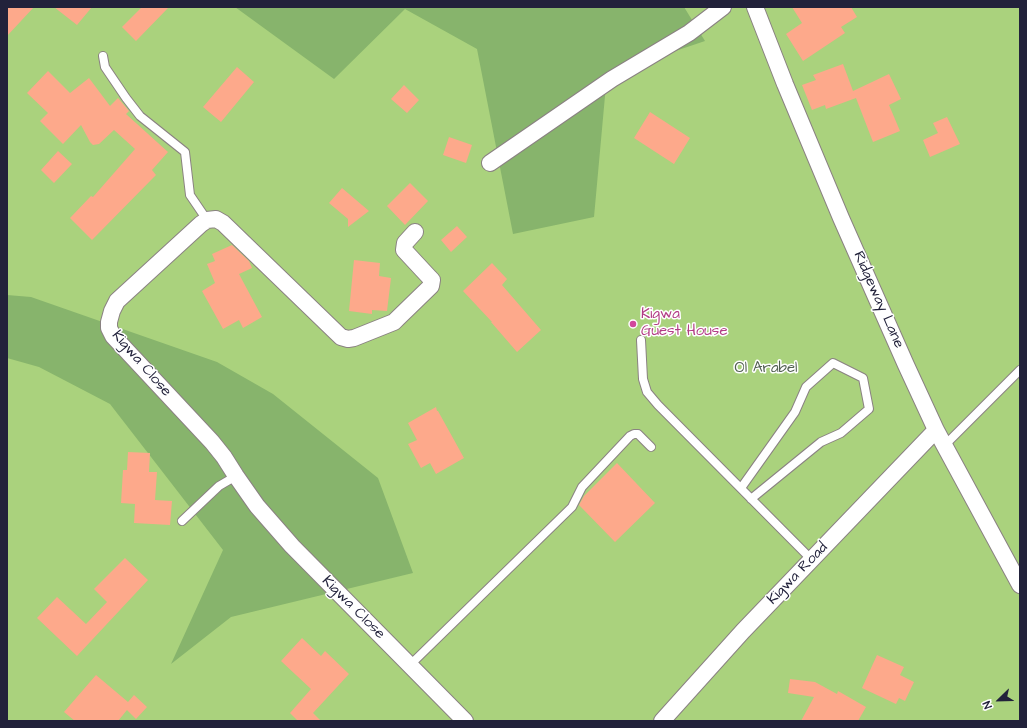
<!DOCTYPE html>
<html>
<head>
<meta charset="utf-8">
<style>
  body { margin:0 }
  #map { position:relative; width:1027px; height:728px; overflow:hidden; background:#f3e3c9; font-family:"Architects Daughter",sans-serif }
  canvas { display:block }
  .frame { position:absolute; inset:0; border:8px solid #22223b; pointer-events:none }
  .north { position:absolute; left:979px; top:680px; width:40px; height:40px; -webkit-text-stroke:3px #fff; paint-order:stroke; rotate:247deg; font-size:11px; font-weight:700; line-height:16px; text-align:center; color:#22223b }
  .north::after { content:''; display:block; margin:auto; width:14px; height:18px; background:#22223b; clip-path:polygon(50% 0,100% 100%,50% 72%,0 100%) }
</style>
</head>
<body>
<div id="map">
<canvas width="1027" height="728"></canvas>
<div class="frame"></div>
<div class="north">N</div>
</div>
<script>
const g = document.querySelector('canvas').getContext('2d');
g.lineJoin = 'round';
function fillPath(path, color) { g.fillStyle = color; g.fill(path, 'evenodd'); }
const shape = rows => new Path2D(rows.map(r => 'M' + r).join(''));
function strokePath(path, color, width, dash) { g.strokeStyle = color; g.lineWidth = width; g.lineCap = dash ? 'butt' : 'round'; g.setLineDash(dash || []); g.stroke(path); }
function write(font, color, halo, rows, align = 'center') {
  g.font = font + ' "Architects Daughter",sans-serif'; g.lineWidth = 3; g.setLineDash([]); g.textBaseline = 'middle'; g.strokeStyle = halo; g.fillStyle = color; for (const [text, x, y, turn = 0] of rows) {
    g.save(); g.translate(x, y); g.rotate((+turn || 0) * Math.PI / 180); g.textAlign = isNaN(turn) ? turn : align; if (halo) g.strokeText(text, 0, 0); g.fillText(text, 0, 0); g.restore();
  }
}
const green = shape([
  [7,7,1020,7,1020,721,7,721]
]);
const forest = shape([
  [235,7,684,7,705,41,607,74,594,217,513,234,477,49,405,9,334,79],
  [7,295,31,297,217,362,273,394,378,478,413,573,231,617,171,664,223,550,110,404,39,367,7,358]
]);
const building = shape([
  [7,7,34,7,7,36],
  [54,7,92,7,77,25],
  [142,7,169,7,136,41,122,27],
  [792,7,851,7,857,17,841,27,845,33,803,61,786,34,802,23],
  [843,64,853,91,889,74,901,99,889,105,900,131,873,142,856,98,826,109,825,105,812,110,802,85,816,80,813,75],
  [237,67,254,82,221,122,203,107],
  [48,71,70,93,89,78,110,106,118,98,129,111,126,114,168,152,152,170,156,175,92,240,70,218,91,196,93,197,135,149,114,130,99,144,93,145,90,142,81,125,63,144,40,121,48,113,27,93],
  [404,85,419,100,407,113,391,99],
  [650,112,690,138,674,164,634,138],
  [947,117,960,144,930,157,923,140,938,133,933,123],
  [449,137,472,145,466,163,443,155],
  [58,151,72,164,54,183,41,170],
  [410,183,428,201,405,225,387,206],
  [342,188,369,211,348,227,348,219,329,203],
  [457,226,467,237,451,252,441,240],
  [232,245,249,261,252,268,239,274,262,317,243,328,239,320,223,329,202,291,215,283,207,264,215,261,212,254],
  [354,260,380,263,379,276,391,278,387,311,372,310,372,314,349,311],
  [492,263,507,279,502,285,541,330,517,352,491,322,492,322,463,291],
  [436,407,437,411,438,411,464,458,436,474,430,463,421,468,408,444,417,440,408,423],
  [128,452,150,453,149,472,157,472,155,500,172,501,170,525,134,523,135,504,121,503,123,470,127,470],
  [617,463,655,503,615,542,579,505,584,496],
  [125,558,148,580,77,656,37,618,57,597,86,624,107,602,94,589],
  [302,638,321,656,325,651,349,674,313,713,321,721,298,721,290,713,311,689,281,661],
  [877,655,904,667,900,675,914,682,905,701,899,698,896,704,862,688],
  [96,675,128,702,134,695,147,707,136,719,127,710,118,721,75,721,64,712],
  [790,679,815,682,837,694,838,691,866,707,858,721,801,721,814,697,788,693]
]);
const service = shape([
  [103,56,105,67,126,98,140,116,185,152,190,195,207,220],
  [641,340,643,379,647,392,658,405,811,559],
  [945,445,1020,370],
  [741,488,795,412,806,387,833,363,863,378,869,409,841,433,821,442,751,499],
  [182,521,219,486,236,476],
  [410,665,572,507,582,487,630,436,634,434,638,434,651,447]
]);
const minor = shape([
  [755,7,785,84,841,218,906,365,936,430,1020,585],
  [490,163,612,79,689,33,723,7],
  [415,232,405,243,404,250,430,278,432,280,431,286,398,318,394,322,354,338,348,339,341,337,223,223,216,219,207,220,201,224,117,301,112,311,109,322,109,328,113,336,212,442,224,457,236,476,257,506,292,546,465,721],
  [662,721,743,631,936,430]
]);
const markers = [
  [633,324,4,"#d1479c"]
];
const streetNames = [
  ["Ridgeway Lane",878,300,66],
  ["Kigwa Close",141,364,49],
  ["Kigwa Road",798,574,-46],
  ["Kigwa Close",353,608,45]
];
const hotelNames = [
  ["Kigwa",641,315],
  ["Guest House",641,332]
];
const parkNames = [
  ["Ol Arabel",766,369]
];
fillPath(green, '#aad27d');
fillPath(forest, '#87b46c');
fillPath(building, '#fda98b');
strokePath(service, '#8a8282', 10);
strokePath(minor, '#8a8282', 18);
strokePath(service, '#fff', 8);
strokePath(minor, '#fff', 16);
for (const [x, y, r, color] of markers) { const dot = new Path2D(); dot.arc(x, y, r, 0, 2 * Math.PI); g.fillStyle = color; g.fill(dot); strokePath(dot, '#fff', 1.5); }
write('15px', '#22223b', '#fff', streetNames);
write('15px', '#b23c85', '#fff', hotelNames, 'left');
write('15px', '#526052', '#fff', parkNames);
</script>
</body>
</html>
